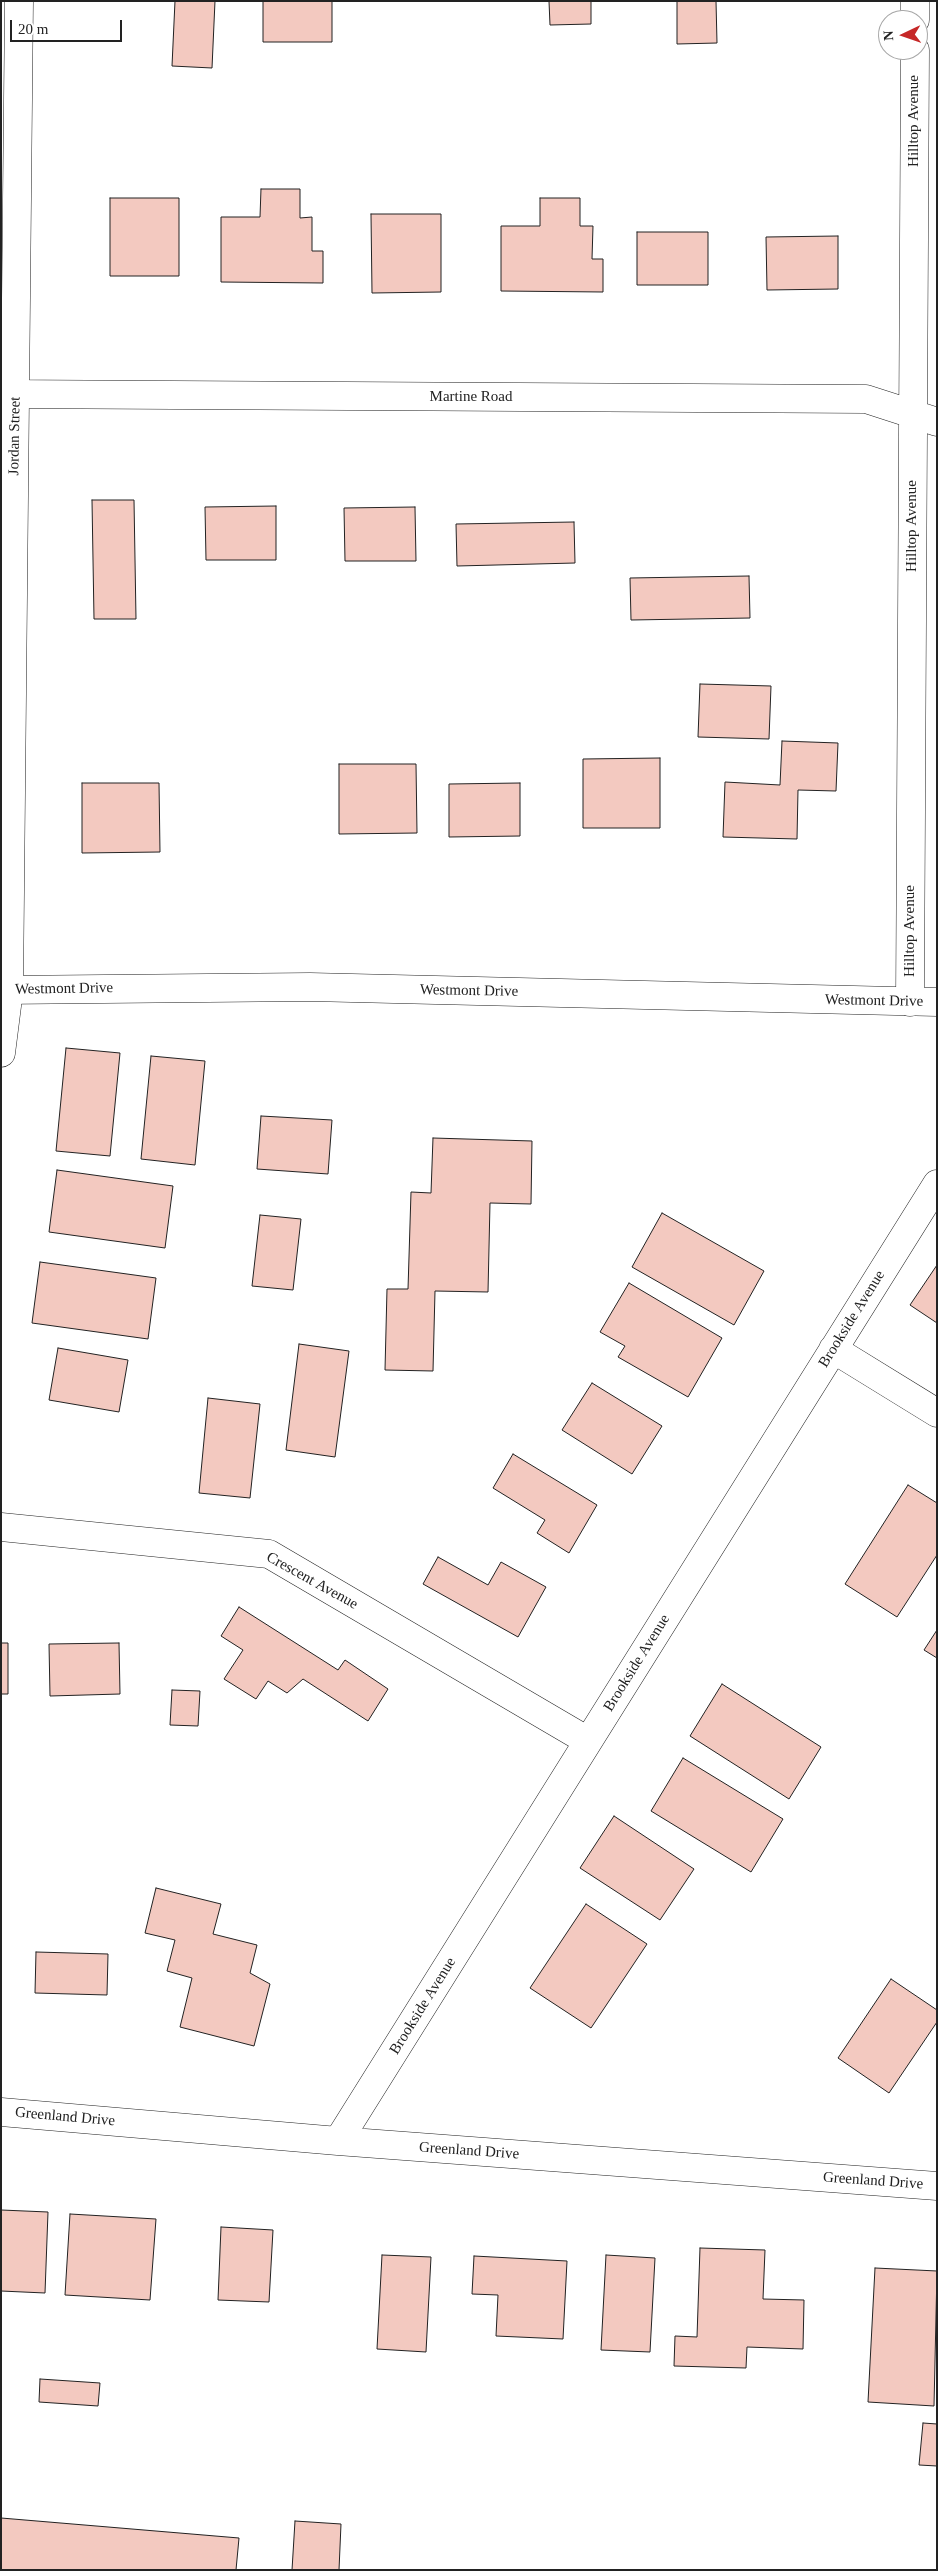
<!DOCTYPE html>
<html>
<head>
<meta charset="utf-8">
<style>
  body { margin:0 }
  #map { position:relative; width:938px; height:2571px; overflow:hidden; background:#fff; font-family:Georgia,serif }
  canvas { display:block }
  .frame { position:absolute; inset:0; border:2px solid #222; pointer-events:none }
  .north { position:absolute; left:878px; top:10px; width:50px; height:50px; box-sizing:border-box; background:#fff; border:1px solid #a7a7a7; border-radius:50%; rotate:267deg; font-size:14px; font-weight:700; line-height:20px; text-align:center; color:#222 }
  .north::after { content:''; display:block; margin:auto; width:18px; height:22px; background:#c62828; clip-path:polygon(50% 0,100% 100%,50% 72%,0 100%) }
  .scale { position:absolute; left:10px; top:20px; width:112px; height:22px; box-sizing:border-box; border:2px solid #222; border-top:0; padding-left:6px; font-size:15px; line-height:18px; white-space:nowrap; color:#222; -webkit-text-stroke:4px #fff; paint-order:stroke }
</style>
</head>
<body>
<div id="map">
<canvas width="938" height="2571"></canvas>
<div class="frame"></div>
<div class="north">N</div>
<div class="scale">20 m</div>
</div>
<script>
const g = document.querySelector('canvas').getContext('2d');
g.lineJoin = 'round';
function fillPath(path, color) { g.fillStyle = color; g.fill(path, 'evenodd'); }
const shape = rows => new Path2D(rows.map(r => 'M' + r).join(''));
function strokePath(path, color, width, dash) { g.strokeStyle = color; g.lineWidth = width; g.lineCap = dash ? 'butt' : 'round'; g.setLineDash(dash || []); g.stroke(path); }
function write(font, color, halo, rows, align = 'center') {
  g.font = font + ' Georgia,serif'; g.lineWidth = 4; g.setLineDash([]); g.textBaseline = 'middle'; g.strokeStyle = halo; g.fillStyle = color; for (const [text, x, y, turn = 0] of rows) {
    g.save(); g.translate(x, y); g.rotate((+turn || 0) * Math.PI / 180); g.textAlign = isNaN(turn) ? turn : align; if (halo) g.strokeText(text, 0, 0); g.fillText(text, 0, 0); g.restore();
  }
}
const building = shape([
  [175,1,215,1,212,68,172,66,175,1],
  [263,1,332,1,332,42,263,42,263,1],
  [549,1,591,1,591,24,550,25,549,1],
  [677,1,716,1,717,43,677,44,677,1],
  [261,189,300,189,300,218,312,217,312,251,323,251,323,283,221,282,221,217,260,217,261,189],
  [110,198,179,198,179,276,110,276,110,198],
  [540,198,580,198,580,226,593,226,592,259,603,259,603,292,501,291,501,226,540,226,540,198],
  [371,214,441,214,441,292,372,293,371,214],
  [637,232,708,232,708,285,637,285,637,232],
  [838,236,838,289,767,290,766,237,838,236],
  [92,500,134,500,136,619,94,619,92,500],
  [276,506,276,560,206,560,205,507,276,506],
  [415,507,416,561,345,561,344,508,415,507],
  [574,522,575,563,457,566,456,524,574,522],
  [749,576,750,618,631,620,630,578,749,576],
  [700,684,771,686,769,739,698,737,700,684],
  [782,741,838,743,836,791,798,790,797,839,723,837,725,782,780,785,782,741],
  [660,758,660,828,583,828,583,759,660,758],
  [339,764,416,764,417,833,339,834,339,764],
  [82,783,159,783,160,852,82,853,82,783],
  [520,783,520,836,449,837,449,784,520,783],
  [66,1048,120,1053,110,1156,56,1151,66,1048],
  [151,1056,205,1061,195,1165,141,1159,151,1056],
  [261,1116,332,1120,328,1174,257,1169,261,1116],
  [433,1138,532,1141,531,1204,490,1203,488,1292,435,1291,433,1371,385,1370,387,1289,408,1289,411,1192,431,1193,433,1138],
  [57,1170,173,1186,165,1248,49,1232,57,1170],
  [662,1213,764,1271,734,1325,632,1267,662,1213],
  [260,1215,301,1219,293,1290,252,1286,260,1215],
  [40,1262,156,1278,148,1339,32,1323,40,1262],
  [937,1265,937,1323,910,1305,937,1265],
  [629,1283,722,1338,688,1397,618,1357,625,1346,600,1332,629,1283],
  [299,1344,349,1351,335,1457,286,1450,299,1344],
  [58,1348,128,1360,119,1412,49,1400,58,1348],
  [592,1383,662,1426,632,1474,562,1430,592,1383],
  [208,1398,260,1404,250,1498,199,1493,208,1398],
  [513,1454,597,1505,569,1553,537,1533,545,1520,493,1488,513,1454],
  [908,1485,937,1503,937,1555,897,1617,845,1584,908,1485],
  [438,1557,488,1585,501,1562,546,1587,518,1637,423,1584,438,1557],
  [239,1607,338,1670,345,1660,388,1689,368,1721,303,1679,287,1693,268,1681,256,1699,224,1679,243,1650,221,1636,239,1607],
  [937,1630,937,1658,924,1650,937,1630],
  [1,1643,8,1643,8,1694,1,1694,1,1643],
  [119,1643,120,1694,50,1696,49,1644,119,1643],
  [722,1684,821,1747,789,1799,690,1736,722,1684],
  [172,1690,200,1691,198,1726,170,1725,172,1690],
  [683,1758,783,1819,751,1872,651,1811,683,1758],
  [614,1816,694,1869,660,1920,580,1868,614,1816],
  [156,1888,221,1904,213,1934,257,1945,250,1973,270,1984,254,2046,180,2027,192,1978,167,1971,175,1940,145,1933,156,1888],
  [586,1904,647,1944,591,2028,530,1988,586,1904],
  [36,1952,108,1954,107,1995,35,1993,36,1952],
  [891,1979,937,2010,937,2022,889,2093,838,2058,891,1979],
  [1,2210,48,2212,45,2293,1,2291,1,2210],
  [70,2214,156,2219,150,2300,65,2295,70,2214],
  [221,2227,273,2230,269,2302,218,2300,221,2227],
  [700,2248,765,2250,763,2299,804,2300,803,2349,747,2347,746,2368,674,2366,675,2336,697,2337,700,2248],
  [382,2255,431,2257,426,2352,377,2349,382,2255],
  [606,2255,655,2258,650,2352,601,2350,606,2255],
  [474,2256,567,2261,563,2339,496,2336,498,2295,472,2294,474,2256],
  [875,2268,937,2271,934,2406,868,2402,875,2268],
  [40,2379,100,2383,98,2406,39,2402,40,2379],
  [923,2423,937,2424,937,2466,919,2465,923,2423],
  [1,2518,239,2538,236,2570,1,2570,1,2518],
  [295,2521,341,2524,339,2570,292,2570,295,2521]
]);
const minor = shape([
  [915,20,915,1],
  [1,394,866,399,937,422],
  [910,1002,915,50],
  [1,1053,9,990,19,1],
  [833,1349,937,1413],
  [1,1527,269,1554,588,1741],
  [1,2112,338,2141,937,2186],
  [338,2141,937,1184]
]);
const tertiary = shape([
  [1,990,310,987,937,1002]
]);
const streetNames = [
  ["Hilltop Avenue",914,121,-90],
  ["Martine Road",471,397],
  ["Jordan Street",15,436,-89],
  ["Hilltop Avenue",912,526,-90],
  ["Hilltop Avenue",910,931,-90],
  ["Westmont Drive",64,989,-1],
  ["Westmont Drive",469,991,1],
  ["Westmont Drive",874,1001,1],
  ["Brookside Avenue",852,1319,-58],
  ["Crescent Avenue",312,1581,29],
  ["Brookside Avenue",637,1663,-58],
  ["Brookside Avenue",423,2006,-58],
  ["Greenland Drive",65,2117,5],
  ["Greenland Drive",469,2151,4],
  ["Greenland Drive",873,2181,4]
];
fillPath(building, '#f3c9c0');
strokePath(building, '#222', 1);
strokePath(minor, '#222', 29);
strokePath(tertiary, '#222', 29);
strokePath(minor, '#fff', 28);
strokePath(tertiary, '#fff', 28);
write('15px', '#222', '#fff', streetNames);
</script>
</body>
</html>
